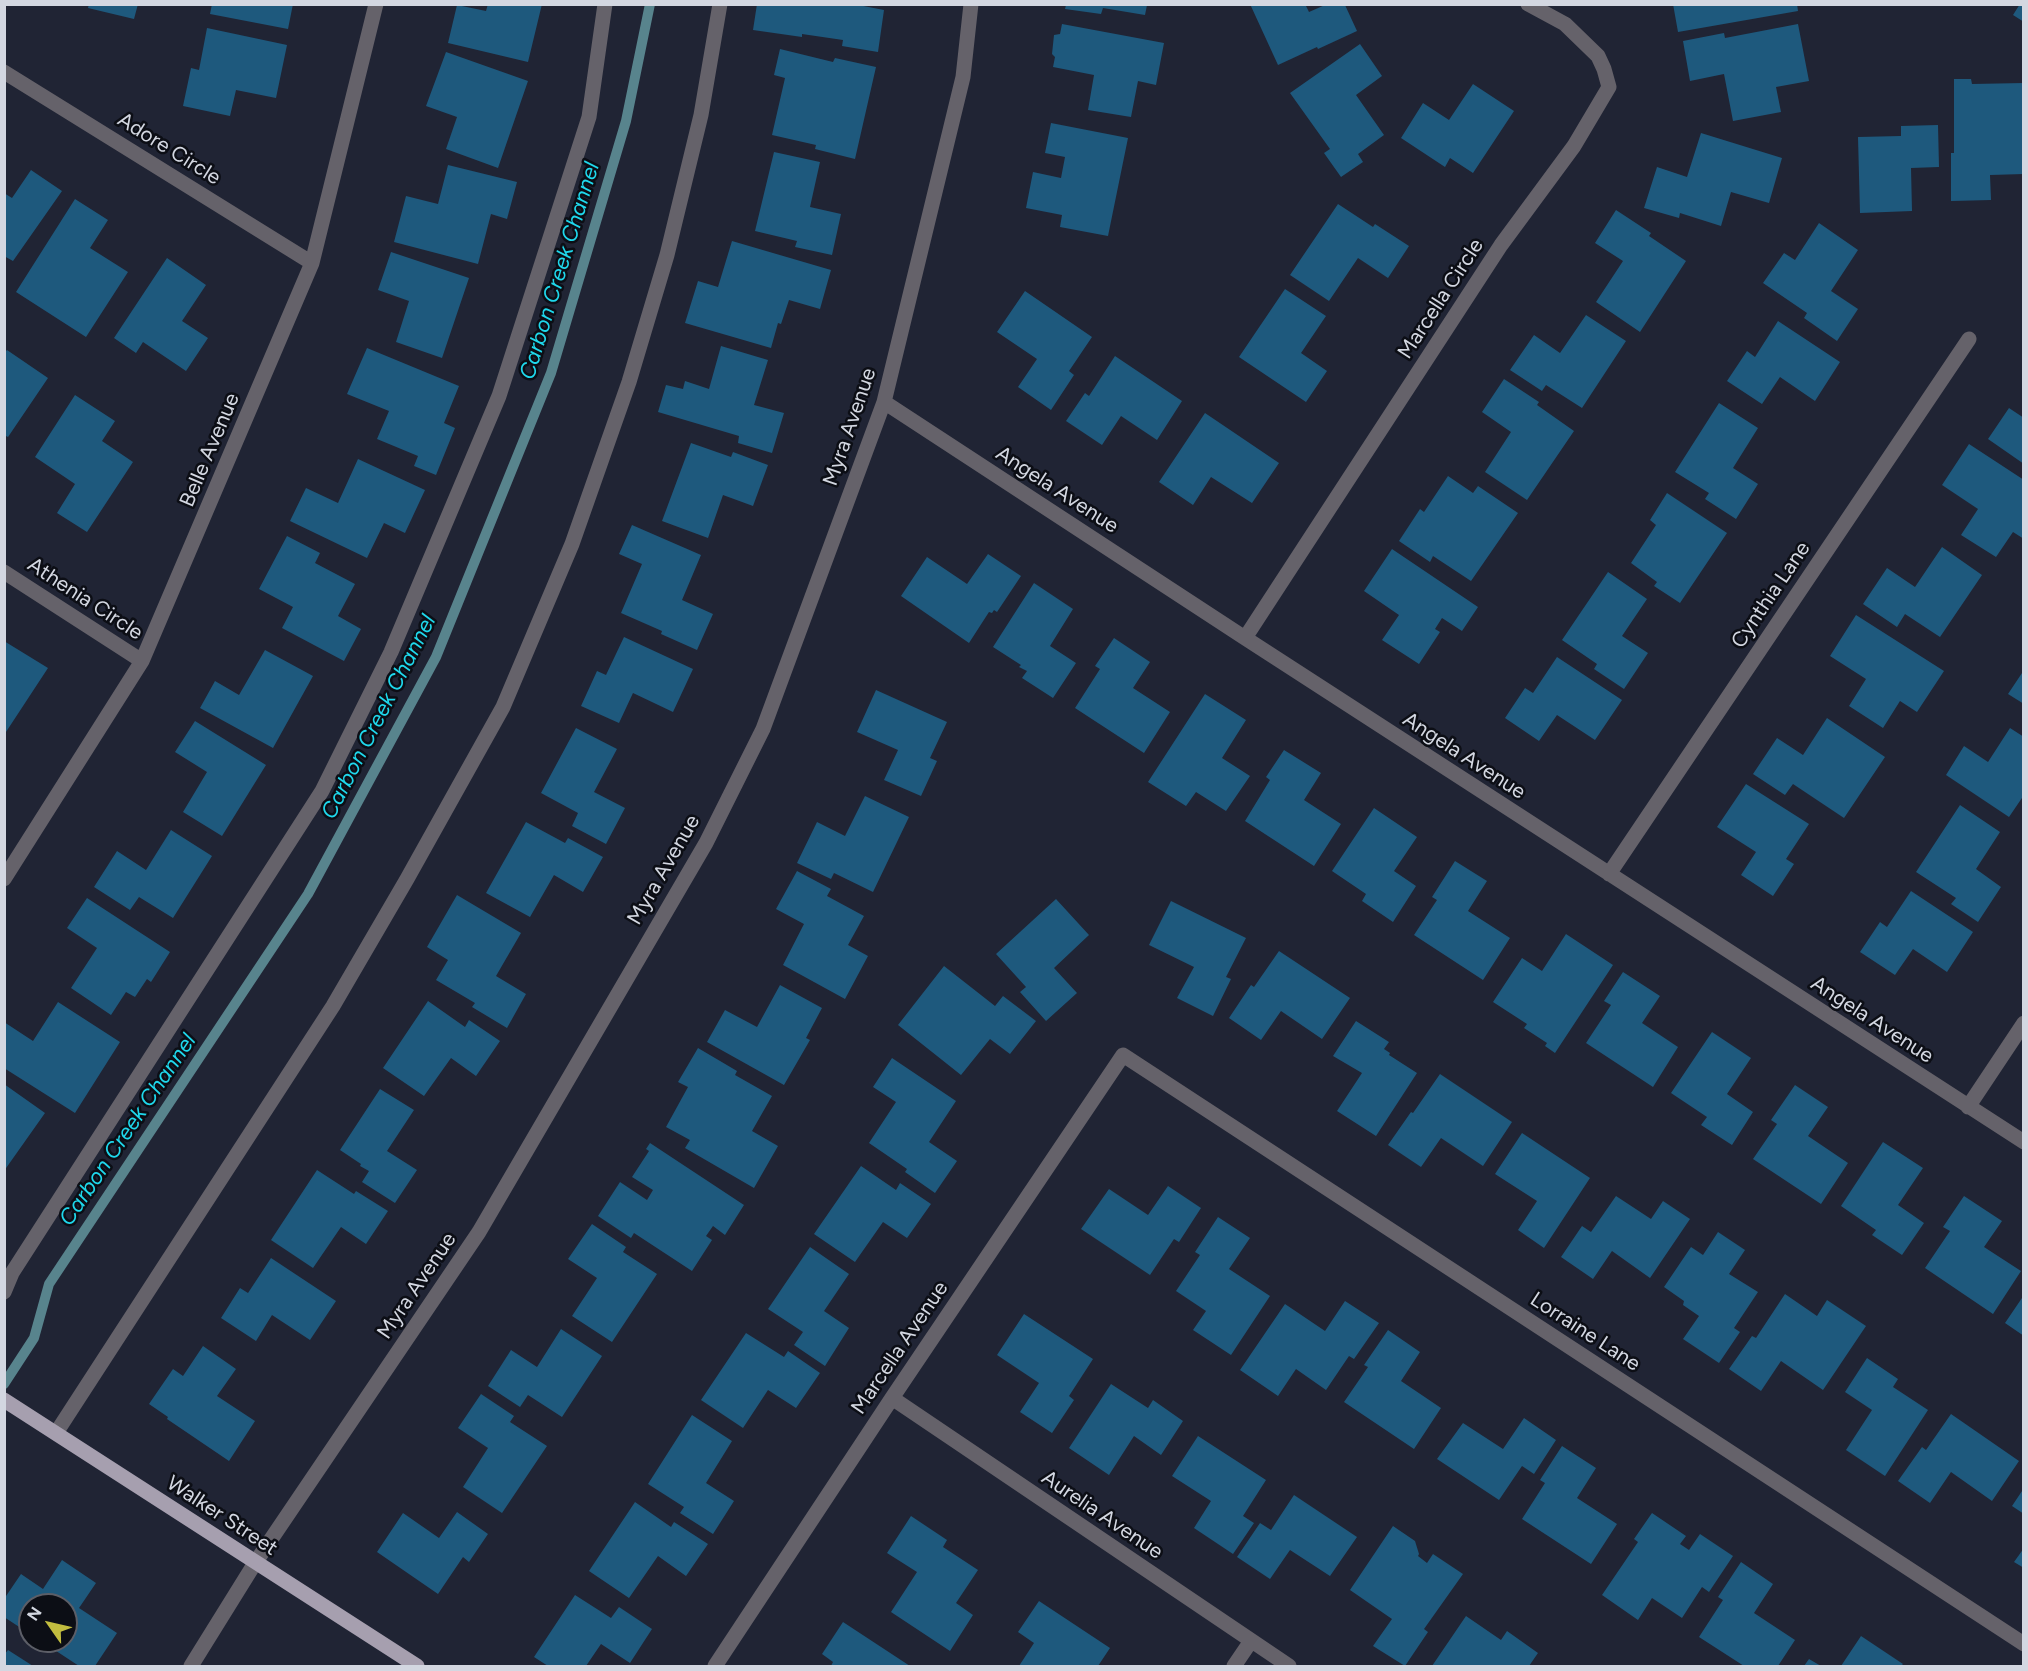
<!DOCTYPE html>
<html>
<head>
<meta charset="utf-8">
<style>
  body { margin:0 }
  #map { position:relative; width:2028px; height:1671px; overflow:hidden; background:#202434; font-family:Figtree,sans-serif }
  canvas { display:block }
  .frame { position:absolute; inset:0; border:6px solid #d3d7e1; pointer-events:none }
  .north { position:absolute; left:18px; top:1593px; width:60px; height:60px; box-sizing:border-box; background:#0c0e15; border:2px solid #5c5e67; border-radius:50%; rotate:304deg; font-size:16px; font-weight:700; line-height:24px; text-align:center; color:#d3d7e1 }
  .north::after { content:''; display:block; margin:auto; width:21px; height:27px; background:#c2bd3f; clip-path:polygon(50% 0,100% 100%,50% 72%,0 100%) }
</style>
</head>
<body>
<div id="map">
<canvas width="2028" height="1671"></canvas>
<div class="frame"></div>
<div class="north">N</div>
</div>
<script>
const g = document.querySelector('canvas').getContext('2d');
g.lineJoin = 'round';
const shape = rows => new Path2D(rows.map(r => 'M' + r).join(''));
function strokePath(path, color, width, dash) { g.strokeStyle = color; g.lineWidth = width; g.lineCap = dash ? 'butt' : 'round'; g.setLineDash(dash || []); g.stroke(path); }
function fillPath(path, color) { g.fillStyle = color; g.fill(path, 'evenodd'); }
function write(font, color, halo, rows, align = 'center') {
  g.font = font + ' Figtree,sans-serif'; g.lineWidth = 5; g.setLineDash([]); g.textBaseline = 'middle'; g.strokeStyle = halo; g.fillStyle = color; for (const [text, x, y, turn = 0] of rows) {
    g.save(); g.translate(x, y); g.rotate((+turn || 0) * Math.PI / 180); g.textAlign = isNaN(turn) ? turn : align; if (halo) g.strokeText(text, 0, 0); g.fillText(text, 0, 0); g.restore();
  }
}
const stream = shape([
  [4,1384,34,1338,49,1284,308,894,436,657,551,373,626,121,650,4]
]);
const building = shape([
  [89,4,138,4,134,19,88,8],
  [212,4,293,4,288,29,210,14],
  [488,4,542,4,528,62,448,43,457,5,486,11],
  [757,4,853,4,884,10,878,52,842,46,843,40,802,34,802,37,753,30],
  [1250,4,1305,4,1309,12,1325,5,1345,5,1357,31,1318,49,1317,47,1278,65],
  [1673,4,1797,4,1798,11,1678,32],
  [2020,4,2024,4,2024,22,2013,15],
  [1066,5,1147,5,1145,15,1103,8,1101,14,1065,9],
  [1062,24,1164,43,1156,85,1138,81,1131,117,1088,110,1094,75,1053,67,1055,57,1052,54,1054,35,1060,34],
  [1798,24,1809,81,1776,87,1781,112,1733,121,1724,74,1690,81,1683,41,1724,33,1725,38],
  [207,28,287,45,276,98,236,90,230,116,183,106,191,68,199,70],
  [1360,44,1382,76,1356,95,1384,135,1358,154,1363,162,1341,177,1324,153,1330,149,1290,93],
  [780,49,833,62,835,58,876,67,855,159,815,149,816,145,772,135,785,78,774,75],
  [446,52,528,81,498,168,446,149,457,117,426,106],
  [1954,79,1971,79,1972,84,2024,83,2024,174,1990,175,1991,200,1951,201,1951,153,1954,153],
  [1473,84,1514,111,1473,173,1450,158,1445,167,1401,138,1423,103,1449,120],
  [1051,123,1128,138,1108,236,1060,227,1062,215,1026,208,1033,172,1061,178,1065,157,1045,153],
  [1938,125,1939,167,1911,168,1912,211,1860,213,1858,137,1901,136,1901,126],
  [1701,133,1782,158,1769,203,1731,192,1721,226,1680,213,1679,218,1644,208,1657,167,1687,177],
  [774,152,820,162,810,207,841,214,832,255,795,247,797,241,755,231],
  [448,165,517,182,507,219,491,214,478,264,394,242,406,196,438,204],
  [31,170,62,191,13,261,4,256,4,193,12,198],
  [75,199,108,220,90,248,128,272,86,337,16,292],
  [1338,204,1373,227,1375,224,1409,246,1388,278,1358,258,1329,301,1290,275],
  [1616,210,1651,233,1649,236,1686,261,1640,332,1596,302,1623,261,1595,243],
  [1819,223,1858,250,1831,291,1858,309,1837,341,1804,318,1807,313,1763,283,1784,253,1795,260],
  [732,241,831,270,820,309,789,300,781,324,778,323,771,348,685,323,698,281,718,287],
  [391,252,469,278,442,358,396,342,409,301,378,290],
  [167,258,206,285,182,321,208,338,186,371,143,342,136,353,114,338],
  [1285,289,1326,316,1301,353,1327,371,1306,402,1239,357],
  [1025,291,1092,337,1069,371,1074,375,1051,410,1018,387,1037,359,997,332],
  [1586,315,1626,341,1582,408,1546,385,1542,391,1510,370,1534,335,1560,353],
  [1778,321,1840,362,1815,401,1780,377,1762,404,1727,381,1747,351,1755,357],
  [721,346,768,360,754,405,784,413,772,453,738,443,739,436,658,412,666,385,683,389,685,381,709,389],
  [367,348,459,386,444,423,455,428,436,475,414,466,418,456,377,439,389,411,347,394],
  [7,350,48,378,8,437,4,435,4,353],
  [1115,356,1182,401,1157,440,1121,416,1102,445,1066,421,1085,393,1089,396],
  [1504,379,1539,402,1537,405,1574,431,1527,500,1485,472,1511,432,1482,412],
  [75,395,115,421,102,441,133,462,87,532,57,513,75,484,35,457],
  [1719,403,1758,428,1733,468,1758,484,1736,519,1705,499,1709,493,1675,472],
  [2009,408,2024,418,2024,464,1988,439],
  [1205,413,1279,463,1252,503,1211,477,1193,505,1159,482],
  [691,443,731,457,733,452,768,465,753,506,723,495,708,538,662,521],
  [1969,444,2024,480,2024,539,2013,532,1996,557,1961,535,1978,509,1942,485],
  [358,459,425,490,405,533,384,523,367,558,290,521,306,488,338,503],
  [1448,476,1473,493,1478,486,1518,513,1471,581,1433,556,1430,562,1399,541,1420,509,1424,512],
  [1667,493,1727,533,1680,603,1654,586,1657,582,1631,563,1656,525,1650,520],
  [632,525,701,555,682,600,713,614,697,650,661,634,662,631,621,613,642,564,619,554],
  [287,536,320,553,315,563,355,584,338,616,361,629,344,661,282,628,293,607,259,589],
  [1942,547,1982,575,1940,637,1905,614,1897,627,1863,604,1887,568,1915,587],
  [1392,549,1478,607,1462,631,1442,618,1435,629,1440,632,1419,664,1382,640,1399,615,1364,591],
  [988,554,1021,576,997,612,994,610,992,613,989,612,969,643,901,596,927,557,967,584],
  [1608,572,1647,599,1622,636,1648,653,1624,689,1594,669,1597,664,1562,640],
  [1034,583,1073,609,1050,646,1076,663,1053,698,1022,678,1027,671,1019,667,1021,665,993,647],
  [1856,615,1944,671,1917,712,1900,701,1883,728,1849,706,1866,679,1830,656],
  [624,637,693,669,673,712,633,693,619,723,581,706,597,671,606,675],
  [1114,638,1150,662,1133,688,1170,712,1144,753,1075,708,1100,669,1095,666],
  [4,641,48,668,4,735],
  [265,650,313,676,273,748,200,708,215,681,239,695],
  [1557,657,1622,700,1595,740,1557,715,1539,741,1505,718,1525,688,1533,693],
  [2024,670,2024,704,2008,694],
  [876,690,947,722,930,758,937,761,921,796,884,780,898,750,857,732],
  [1205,694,1246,720,1222,758,1250,776,1226,811,1196,792,1186,806,1148,782],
  [1827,718,1885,757,1844,818,1793,784,1785,795,1753,774,1777,738,1803,755],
  [195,721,266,765,222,836,183,812,207,772,175,752],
  [576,728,617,749,594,792,625,808,606,844,572,826,578,813,541,793],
  [2010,728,2024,737,2024,795,2009,817,1946,775,1964,746,1988,762],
  [1284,750,1321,773,1304,800,1341,824,1314,866,1245,821,1270,780,1266,777],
  [1746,784,1809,824,1786,859,1794,864,1773,896,1741,875,1756,852,1717,827],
  [865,796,909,817,873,892,834,873,831,879,797,863,817,822,845,836],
  [1960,805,2000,832,1976,869,2001,887,1978,922,1951,904,1956,898,1916,872],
  [1374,808,1417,837,1394,871,1416,886,1393,922,1362,901,1366,894,1332,871],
  [526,822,565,843,568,838,603,857,583,892,554,875,530,917,486,893],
  [171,830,212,856,173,918,139,897,130,910,94,887,117,851,146,870],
  [1455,861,1487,881,1468,911,1510,938,1483,980,1414,935,1437,900,1432,897],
  [797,871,831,889,827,896,864,916,848,945,868,956,845,999,783,965,804,924,776,909],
  [1911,891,1973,932,1947,972,1913,949,1895,975,1860,952,1880,922,1887,927],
  [457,895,521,933,496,976,526,994,507,1028,472,1007,475,1003,436,980,448,960,427,947],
  [87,898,170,952,151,982,147,979,135,997,126,992,111,1015,71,988,97,948,67,928],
  [1056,899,1089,935,1054,968,1077,993,1046,1021,1020,992,1026,987,996,954],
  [1171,901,1246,938,1226,977,1231,979,1213,1016,1177,998,1194,967,1149,945],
  [1566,934,1613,965,1555,1053,1545,1046,1547,1043,1524,1028,1527,1024,1493,1002,1522,958,1542,971],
  [1279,951,1350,998,1322,1039,1281,1011,1261,1040,1229,1018,1251,985,1254,987],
  [944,966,995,1006,1003,996,1036,1021,1010,1054,990,1039,961,1075,898,1025],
  [1623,972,1660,996,1642,1023,1678,1047,1653,1087,1586,1043,1611,1005,1604,1001],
  [780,985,822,1008,806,1038,810,1040,784,1085,707,1042,725,1010,757,1027],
  [428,1001,465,1027,469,1020,500,1041,476,1076,451,1058,424,1096,383,1068],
  [58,1002,120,1042,75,1113,4,1068,4,1022,33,1041],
  [1356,1021,1389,1042,1384,1049,1390,1053,1389,1055,1417,1073,1376,1136,1337,1111,1362,1073,1333,1056],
  [1712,1032,1751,1058,1727,1094,1753,1112,1732,1145,1701,1125,1707,1117,1671,1093],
  [698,1048,737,1071,735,1075,772,1096,752,1131,778,1146,754,1188,685,1148,690,1140,666,1127,688,1087,678,1082],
  [892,1058,956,1101,929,1142,957,1161,935,1193,905,1172,907,1169,869,1143,896,1102,873,1087],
  [1440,1074,1512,1122,1483,1166,1441,1138,1421,1167,1388,1145,1411,1112,1413,1113],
  [4,1084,45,1113,4,1171],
  [1795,1085,1828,1107,1808,1136,1848,1163,1821,1204,1753,1159,1777,1124,1771,1120],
  [380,1089,414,1110,387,1151,417,1170,395,1203,362,1182,369,1171,360,1166,361,1164,340,1150],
  [1522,1133,1590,1178,1544,1248,1518,1230,1537,1201,1495,1174],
  [1883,1142,1923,1168,1898,1205,1924,1223,1902,1255,1872,1235,1876,1230,1841,1206],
  [650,1143,744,1205,725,1235,713,1226,706,1236,712,1240,692,1271,634,1233,631,1238,598,1216,620,1182,647,1200,653,1190,632,1177,649,1151,646,1149],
  [861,1166,896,1190,900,1183,931,1204,907,1238,883,1222,855,1262,814,1234],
  [317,1170,354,1194,356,1191,388,1211,366,1244,341,1227,313,1268,271,1240],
  [1168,1186,1201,1208,1179,1242,1174,1239,1150,1275,1081,1229,1109,1189,1148,1215],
  [1616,1196,1651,1219,1663,1201,1690,1219,1650,1278,1612,1251,1593,1279,1561,1257,1582,1226,1591,1232],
  [1964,1196,2002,1221,1984,1247,2021,1271,1993,1314,1925,1268,1950,1231,1943,1227],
  [1218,1217,1250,1238,1229,1269,1270,1296,1231,1355,1193,1330,1206,1311,1176,1291,1200,1255,1195,1252],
  [592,1224,626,1247,623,1252,657,1274,612,1342,572,1316,597,1278,568,1259],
  [1718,1232,1745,1250,1729,1274,1758,1292,1734,1328,1740,1332,1719,1363,1683,1339,1699,1316,1683,1305,1684,1301,1664,1287,1691,1247,1703,1255],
  [810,1247,849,1274,824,1311,849,1328,825,1366,794,1345,803,1332,768,1309],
  [271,1258,336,1301,310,1340,272,1315,256,1341,221,1318,240,1288,248,1293],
  [1785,1294,1817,1316,1827,1300,1866,1326,1823,1390,1781,1361,1761,1391,1729,1369,1752,1336,1756,1338],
  [2024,1295,2024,1336,2005,1323],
  [1345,1301,1379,1323,1354,1359,1349,1356,1326,1390,1296,1369,1278,1396,1240,1370,1285,1304,1325,1331],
  [1024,1314,1093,1359,1069,1396,1074,1400,1052,1433,1020,1412,1039,1383,997,1355],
  [561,1329,602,1356,562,1417,528,1395,520,1407,488,1386,511,1350,537,1367],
  [1388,1330,1420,1352,1401,1381,1441,1408,1414,1449,1344,1402,1368,1367,1364,1365],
  [746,1333,784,1357,788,1351,820,1373,796,1408,768,1390,743,1428,701,1400],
  [203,1346,236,1369,217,1396,255,1421,229,1461,167,1419,168,1417,149,1404,173,1369,183,1376],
  [1867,1358,1898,1379,1893,1387,1928,1410,1885,1476,1846,1450,1872,1410,1845,1392],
  [1111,1384,1148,1408,1153,1400,1183,1421,1161,1455,1134,1436,1109,1475,1069,1448],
  [481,1394,514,1416,510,1422,547,1446,502,1513,463,1487,488,1448,458,1428],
  [1951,1414,2019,1461,1992,1501,1951,1472,1930,1503,1898,1481,1922,1447,1926,1450],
  [692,1415,732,1441,706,1483,734,1501,713,1534,680,1513,684,1507,648,1484],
  [1524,1418,1556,1440,1534,1474,1522,1466,1499,1500,1437,1459,1463,1423,1503,1449],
  [1198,1436,1266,1480,1243,1516,1254,1523,1233,1554,1194,1528,1211,1501,1172,1476],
  [1562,1446,1596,1468,1577,1498,1617,1524,1591,1564,1522,1519,1545,1483,1540,1480],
  [2024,1488,2024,1514,2012,1506],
  [1294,1495,1357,1537,1330,1576,1290,1550,1270,1579,1237,1557,1260,1523,1271,1530],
  [635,1502,671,1527,674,1522,708,1544,686,1576,658,1556,629,1598,589,1571],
  [457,1512,488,1534,469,1562,463,1557,438,1594,377,1552,403,1513,439,1538],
  [1652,1513,1686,1536,1680,1544,1689,1550,1700,1534,1733,1556,1709,1592,1702,1587,1682,1618,1652,1598,1638,1620,1602,1595,1638,1542,1634,1539],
  [911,1516,947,1540,943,1547,978,1570,956,1603,973,1615,950,1651,891,1612,917,1572,887,1553],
  [1393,1526,1415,1541,1419,1554,1418,1556,1427,1563,1433,1554,1463,1574,1424,1629,1428,1632,1405,1666,1373,1646,1392,1619,1350,1590],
  [2024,1548,2024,1568,2014,1562],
  [62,1560,96,1583,79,1608,117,1633,95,1666,79,1666,41,1641,66,1641,66,1605,30,1605,30,1634,4,1617,4,1599,21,1574,43,1589],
  [1741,1562,1773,1584,1754,1613,1795,1640,1778,1666,1744,1666,1699,1637,1723,1600,1718,1597],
  [575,1595,611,1618,619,1607,652,1629,630,1663,601,1644,586,1666,548,1666,534,1657],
  [1039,1601,1110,1648,1098,1666,1019,1666,1034,1643,1018,1632],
  [1466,1616,1501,1640,1507,1631,1538,1653,1529,1666,1432,1666],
  [843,1622,910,1666,831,1666,833,1662,822,1654],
  [1861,1636,1903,1664,1901,1666,1841,1666],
  [8,1650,33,1666,4,1666,4,1655],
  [1809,1659,1821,1666,1804,1666]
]);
const minor = shape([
  [4,72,312,263],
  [884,402,1245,638,2024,1142],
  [4,572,142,661],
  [1245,638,1501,245,1574,146,1609,87,1604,69,1598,56,1565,24,1528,4],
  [1609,874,1969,339],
  [4,879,142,661,312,263,376,4],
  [1968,1107,2024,1023],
  [4,1292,12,1273,322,791,391,652,499,396,589,117,605,4],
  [892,1398,1289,1666],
  [56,1433,333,1006,407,879,503,707,572,544,629,382,667,255,701,115,720,4],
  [191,1666,255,1563,479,1232,706,843,763,729,884,402,963,77,971,4],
  [715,1666,892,1398,1123,1055,2024,1644],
  [1234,1666,1251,1641]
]);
const major = shape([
  [4,1400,417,1666]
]);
const streetNames = [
  ["Adore Circle",169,149,32],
  ["Marcella Circle",1441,299,-57],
  ["Myra Avenue",850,427,-71],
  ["Belle Avenue",210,450,-67],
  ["Angela Avenue",1057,490,33],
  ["Cynthia Lane",1771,595,-56],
  ["Athenia Circle",85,599,33],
  ["Angela Avenue",1464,756,33],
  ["Myra Avenue",664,870,-60],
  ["Angela Avenue",1872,1020,33],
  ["Myra Avenue",417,1286,-56],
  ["Lorraine Lane",1585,1332,33],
  ["Marcella Avenue",900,1348,-56],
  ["Aurelia Avenue",1102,1515,34],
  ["Walker Street",222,1516,33]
];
const waterNames = [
  ["Carbon Creek Channel",560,271,-73],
  ["Carbon Creek Channel",379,717,-63],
  ["Carbon Creek Channel",128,1130,-56]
];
strokePath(stream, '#58848d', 10);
fillPath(building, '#1e597d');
strokePath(minor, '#65626a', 15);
strokePath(major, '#a69faf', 15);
write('21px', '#d3d7e1', '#0c0e15', streetNames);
write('italic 22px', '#1fd8ec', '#0c0e15', waterNames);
</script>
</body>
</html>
